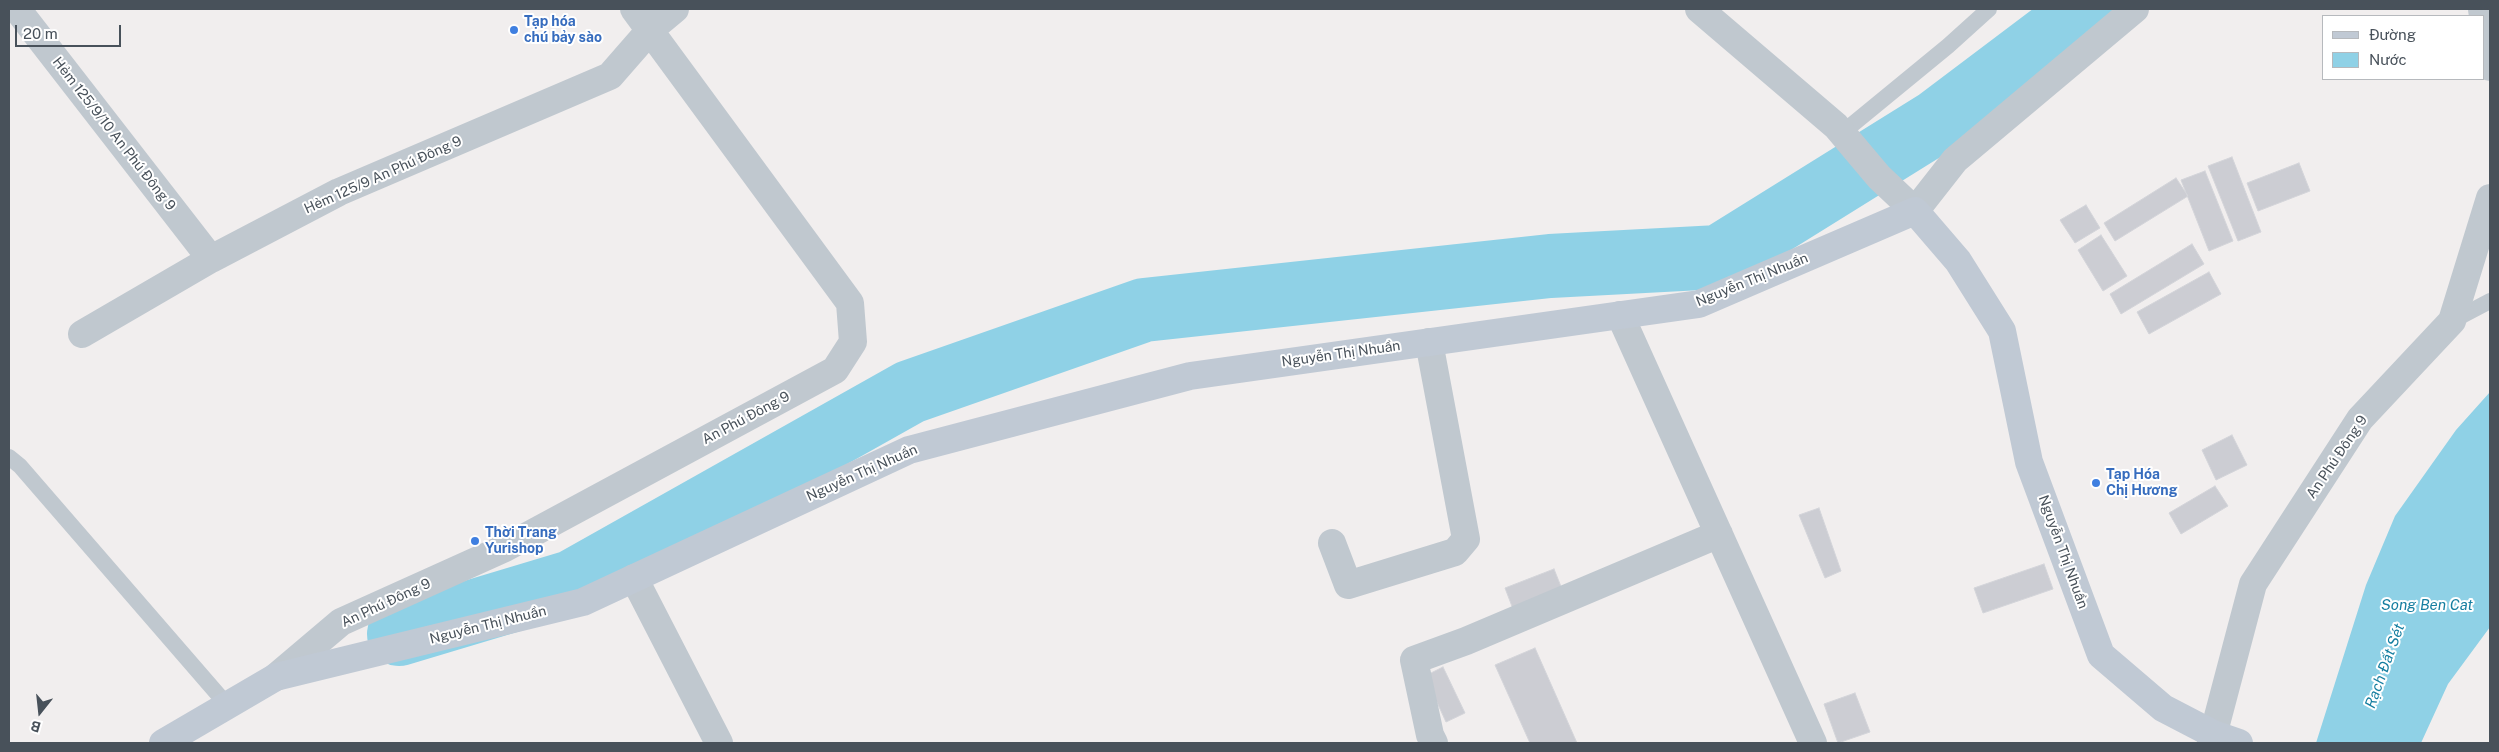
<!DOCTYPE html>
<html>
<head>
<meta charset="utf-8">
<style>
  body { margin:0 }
  #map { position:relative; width:2499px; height:752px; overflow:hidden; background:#f1eeee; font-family:"Public Sans",sans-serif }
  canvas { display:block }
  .frame { position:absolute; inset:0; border:10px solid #48515a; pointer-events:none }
  .legend { position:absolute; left:2322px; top:15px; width:162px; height:65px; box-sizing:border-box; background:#fff; border:1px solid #b6b9bd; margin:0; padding:6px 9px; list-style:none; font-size:15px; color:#48515a }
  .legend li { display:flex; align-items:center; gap:10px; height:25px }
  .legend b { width:25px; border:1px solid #b6b9bd }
  .north { position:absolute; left:15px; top:687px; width:50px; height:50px; -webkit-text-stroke:4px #fff; paint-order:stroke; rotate:196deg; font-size:14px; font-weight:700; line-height:20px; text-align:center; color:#48515a }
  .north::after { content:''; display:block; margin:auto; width:18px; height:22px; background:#48515a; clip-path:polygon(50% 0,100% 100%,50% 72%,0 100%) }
  .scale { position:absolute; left:15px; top:25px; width:106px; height:22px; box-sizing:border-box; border:2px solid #48515a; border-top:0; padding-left:6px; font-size:15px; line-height:18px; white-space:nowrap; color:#48515a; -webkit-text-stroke:4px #fff; paint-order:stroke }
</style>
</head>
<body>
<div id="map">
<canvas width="2499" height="752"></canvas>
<div class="frame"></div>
<ul class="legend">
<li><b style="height:6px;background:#c0c9d4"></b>Đường</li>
<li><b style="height:14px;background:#8fd1e6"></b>Nước</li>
</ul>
<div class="north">B</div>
<div class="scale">20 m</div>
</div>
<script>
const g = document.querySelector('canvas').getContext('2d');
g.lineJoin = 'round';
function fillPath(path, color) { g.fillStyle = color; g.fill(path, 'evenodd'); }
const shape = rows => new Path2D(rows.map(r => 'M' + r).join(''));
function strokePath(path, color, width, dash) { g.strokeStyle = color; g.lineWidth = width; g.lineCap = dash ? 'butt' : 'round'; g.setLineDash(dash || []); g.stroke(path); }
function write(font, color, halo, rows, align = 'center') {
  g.font = font + ' "Public Sans",sans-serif'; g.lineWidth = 4; g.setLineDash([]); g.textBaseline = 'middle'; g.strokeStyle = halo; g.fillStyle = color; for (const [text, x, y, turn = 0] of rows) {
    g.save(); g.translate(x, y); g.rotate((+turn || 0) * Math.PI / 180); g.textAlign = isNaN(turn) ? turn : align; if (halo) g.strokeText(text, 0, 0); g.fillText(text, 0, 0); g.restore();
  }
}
const water = shape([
  [2490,392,2490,627,2448,684,2421,743,2316,743,2366,585,2395,516,2456,430]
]);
const river = shape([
  [399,634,572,582,910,392,1144,310,1550,266,1719,257,1936,122,2086,9]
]);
const building = shape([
  [2232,157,2261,232,2238,241,2208,166,2232,157],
  [2299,163,2310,191,2258,211,2247,183,2299,163],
  [2205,171,2233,241,2209,251,2181,180,2205,171],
  [2176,178,2188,196,2115,241,2104,223,2176,178],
  [2086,205,2100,228,2075,243,2060,220,2086,205],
  [2101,235,2127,276,2103,291,2078,250,2101,235],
  [2192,244,2204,264,2121,314,2110,294,2192,244],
  [2209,272,2221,294,2149,334,2137,312,2209,272],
  [2232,435,2247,465,2216,480,2202,450,2232,435],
  [2215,486,2228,506,2181,534,2169,513,2215,486],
  [1819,508,1841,571,1825,578,1799,515,1819,508],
  [2044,564,2053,589,1983,613,1974,588,2044,564],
  [1554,569,1562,589,1513,609,1505,588,1554,569],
  [1535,648,1577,743,1530,743,1495,665,1535,648],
  [1443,667,1465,713,1446,722,1425,676,1443,667],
  [1855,693,1870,732,1838,743,1824,704,1855,693]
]);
const lane = shape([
  [1842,133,1948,46,1989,9],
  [2452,321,2490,301],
  [9,457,20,466,228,706]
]);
const street = shape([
  [17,9,211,259],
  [1699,9,1836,126,1879,177,1915,211,1955,160,2135,9],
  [2482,9,2490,67],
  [1620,315,1813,743],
  [82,334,211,259,339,192,610,76,651,29,675,9],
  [1332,543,1348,585,1455,552,1466,539,1429,342],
  [634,578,719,743],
  [276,677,341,622,505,548,835,370,853,342,850,303,634,9],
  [1434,743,1430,735,1414,660,1466,641,1719,534],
  [2211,743,2253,584,2360,419,2452,321,2490,198]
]);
const secondary = shape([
  [163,743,276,677,583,602,909,450,1190,376,1699,304,1915,211,1958,261,2002,331,2029,462,2101,655,2163,708,2213,734,2239,743]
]);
const markers = [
  [514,30,5,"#3f7fe0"],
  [2096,483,5,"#3f7fe0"],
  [475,541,5,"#3f7fe0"]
];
const shopNames = [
  ["Tạp hóa",524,22],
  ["chú bảy sào",524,38],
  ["Tạp Hóa",2106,475],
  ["Chị Hương",2106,491],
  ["Thời Trang",485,533],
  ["Yurishop",485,549]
];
const streetNames = [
  ["Hẻm 125/9/10 An Phú Đông 9",114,134,52],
  ["Hẻm 125/9 An Phú Đông 9",383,175,-24],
  ["Nguyễn Thị Nhuần",1752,280,-22],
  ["Nguyễn Thị Nhuần",1341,354,-8],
  ["An Phú Đông 9",746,418,-28],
  ["An Phú Đông 9",2337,457,-56],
  ["Nguyễn Thị Nhuần",862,473,-24],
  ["Nguyễn Thị Nhuần",2063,552,70],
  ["An Phú Đông 9",386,603,-25],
  ["Nguyễn Thị Nhuần",488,625,-14]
];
const waterNames = [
  ["Song Ben Cat",2427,605],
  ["Rạch Đất Sét",2385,666,-70]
];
fillPath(water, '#8fd1e6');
strokePath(river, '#8fd1e6', 64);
fillPath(building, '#cccdd3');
strokePath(building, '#d3d4d9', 1);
strokePath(lane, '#c0c8cf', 16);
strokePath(street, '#c0c8cf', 28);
strokePath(secondary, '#c0c9d4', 28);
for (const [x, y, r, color] of markers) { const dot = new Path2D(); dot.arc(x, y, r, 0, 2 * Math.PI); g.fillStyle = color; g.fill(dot); strokePath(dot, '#fff', 2); }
write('bold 14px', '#366cbe', '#fff', shopNames, 'left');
write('14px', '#48515a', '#fff', streetNames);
write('italic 15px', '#157ea0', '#fff', waterNames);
</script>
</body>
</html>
